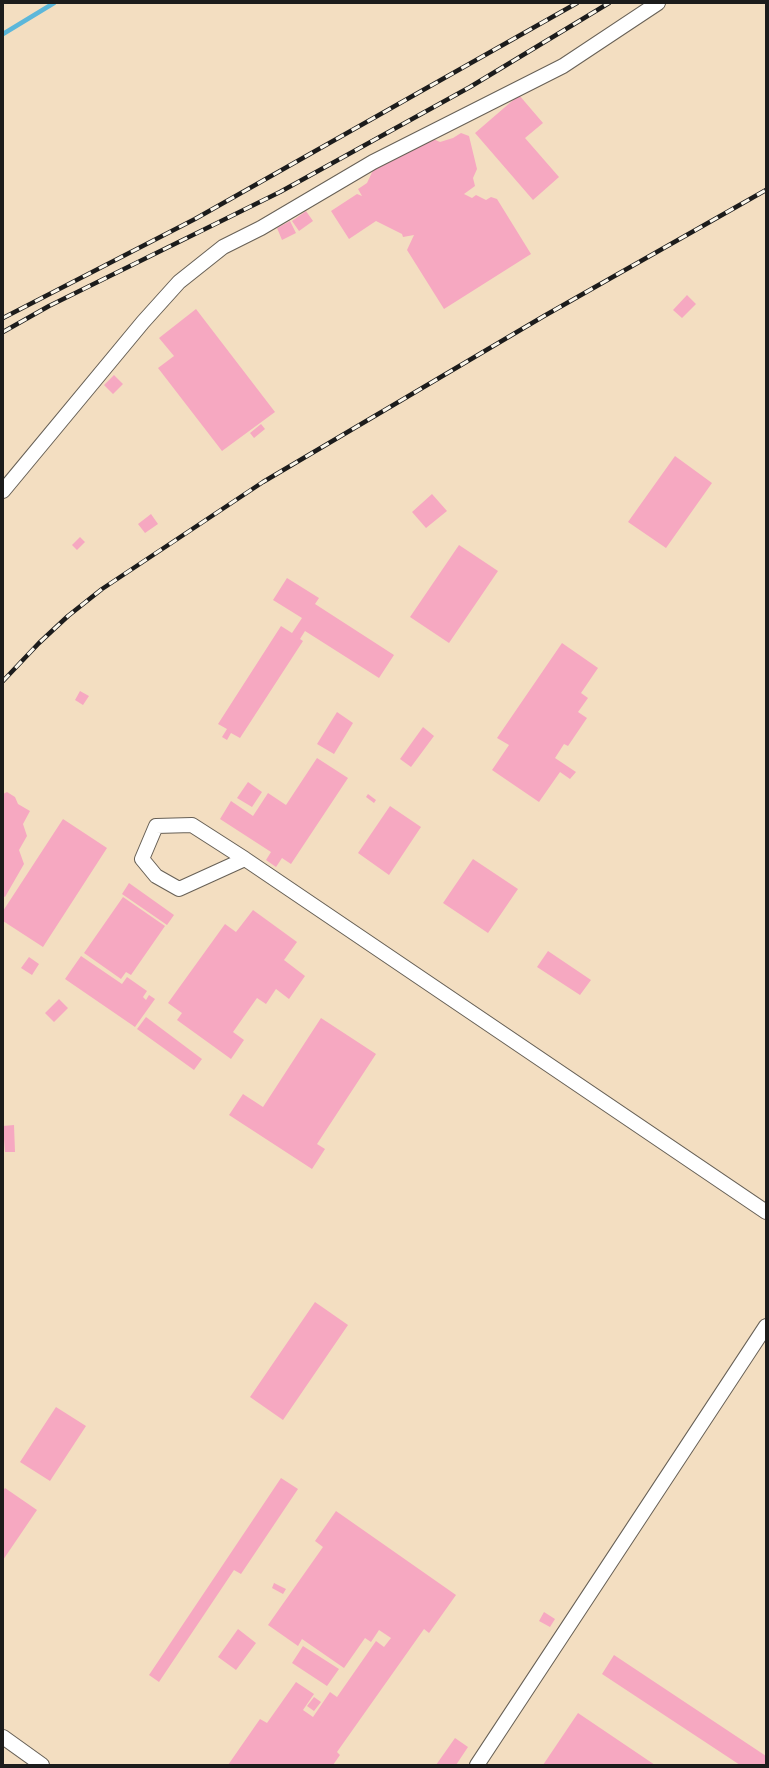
<!DOCTYPE html>
<html>
<head>
<meta charset="utf-8">
<style>
  body { margin:0 }
  #map { position:relative; width:769px; height:1768px; overflow:hidden; background:#f3dec1; font-family:Mali,sans-serif }
  canvas { display:block }
  .frame { position:absolute; inset:0; border:4px solid #1c1c1c; pointer-events:none }
</style>
</head>
<body>
<div id="map">
<canvas width="769" height="1768"></canvas>
<div class="frame"></div>
</div>
<script>
const g = document.querySelector('canvas').getContext('2d');
g.lineJoin = 'round';
const shape = rows => new Path2D(rows.map(r => 'M' + r).join(''));
function strokePath(path, color, width, dash) { g.strokeStyle = color; g.lineWidth = width; g.lineCap = dash ? 'butt' : 'round'; g.setLineDash(dash || []); g.stroke(path); }
function fillPath(path, color) { g.fillStyle = color; g.fill(path, 'evenodd'); }
const stream = shape([
  [3,34,54,3]
]);
const building = shape([
  [519,95,543,123,525,138,559,177,533,200,475,133],
  [461,133,469,136,477,169,473,178,475,186,464,194,472,198,476,195,486,200,491,197,497,199,531,254,444,309,407,250,414,235,403,237,402,234,376,221,349,239,331,211,357,194,362,196,358,189,367,183,374,168,431,138,440,142,453,138],
  [306,211,313,221,299,231,292,221],
  [290,221,296,233,282,240,277,228],
  [687,295,696,304,682,318,673,310],
  [196,309,275,412,222,451,158,368,174,356,159,338],
  [114,375,123,384,113,394,104,385],
  [261,424,265,429,254,438,250,433],
  [675,456,712,483,666,548,628,522],
  [432,494,447,511,426,528,412,512],
  [151,514,158,524,145,533,138,524],
  [80,537,85,542,77,550,72,545],
  [459,545,498,571,449,643,410,617],
  [287,578,319,598,315,604,394,655,379,678,305,631,300,639,303,641,240,738,231,733,227,740,222,737,227,729,218,724,281,626,292,633,302,618,273,600],
  [562,643,598,668,581,693,588,698,578,712,587,718,568,746,564,744,555,758,576,772,570,779,560,772,539,802,492,770,509,745,497,738],
  [80,691,89,696,83,705,75,700],
  [337,712,353,723,334,754,317,744],
  [423,727,434,736,411,767,400,759],
  [317,758,348,778,291,864,282,858,276,867,266,860,271,852,220,819,231,801,253,816,268,793,286,805],
  [248,782,262,792,252,807,237,798],
  [7,792,15,797,18,804,30,811,23,824,27,836,19,850,24,864,5,897,3,896,3,794],
  [368,794,376,800,374,803,366,797],
  [390,806,421,827,389,875,358,853],
  [63,819,107,848,43,947,3,921,3,911],
  [473,859,518,889,488,933,443,903],
  [129,883,174,915,167,925,122,894],
  [123,897,165,926,131,975,126,972,121,979,84,953],
  [253,910,297,942,284,960,305,976,289,999,276,989,266,1004,257,998,233,1032,244,1040,231,1059,177,1020,182,1013,168,1003,225,924,236,932],
  [548,951,591,980,580,995,537,967],
  [81,956,122,984,127,977,147,991,143,997,146,1000,149,995,155,999,135,1027,65,979],
  [29,957,39,964,32,975,21,968],
  [59,999,68,1008,54,1022,45,1013],
  [146,1017,202,1059,194,1070,137,1029],
  [321,1018,376,1054,317,1144,325,1149,312,1169,229,1115,243,1094,263,1107],
  [14,1125,15,1152,5,1152,3,1126],
  [315,1302,348,1325,283,1420,250,1397],
  [56,1407,86,1426,50,1481,20,1462],
  [281,1478,298,1489,241,1574,234,1570,159,1682,149,1675],
  [5,1488,37,1510,3,1560,3,1491],
  [336,1511,456,1595,429,1633,424,1629,337,1752,340,1755,333,1765,228,1765,260,1719,267,1723,296,1682,314,1694,303,1710,313,1717,330,1692,337,1697,376,1641,384,1647,391,1638,379,1630,371,1642,365,1638,344,1668,302,1639,298,1646,268,1625,323,1547,315,1541],
  [274,1583,286,1589,283,1594,272,1588],
  [544,1612,555,1619,550,1627,539,1621],
  [238,1629,256,1643,236,1670,218,1657],
  [303,1646,339,1669,327,1686,292,1663],
  [614,1655,766,1756,766,1765,740,1765,602,1674],
  [314,1697,321,1702,314,1711,307,1706],
  [578,1713,655,1765,543,1765],
  [455,1738,468,1747,456,1765,436,1765]
]);
const minor = shape([
  [3,491,143,322,179,282,223,247,261,228,373,162,563,66,658,3],
  [245,859,179,889,156,876,142,859,156,826,192,825,245,859,766,1212],
  [3,1737,42,1765],
  [477,1765,766,1326]
]);
const rail = shape([
  [3,318,195,219,577,3],
  [3,332,49,306,280,192,470,87,609,3],
  [3,681,39,643,68,616,102,589,263,482,544,316,766,190]
]);
strokePath(stream, '#5cb7da', 4.5);
fillPath(building, '#f6a8c1');
strokePath(minor, '#676056', 16);
strokePath(minor, '#fff', 14);
strokePath(rail, '#1c1c1c', 4.5);
strokePath(rail, '#fbf7ec', 3, [9]);
</script>
</body>
</html>
